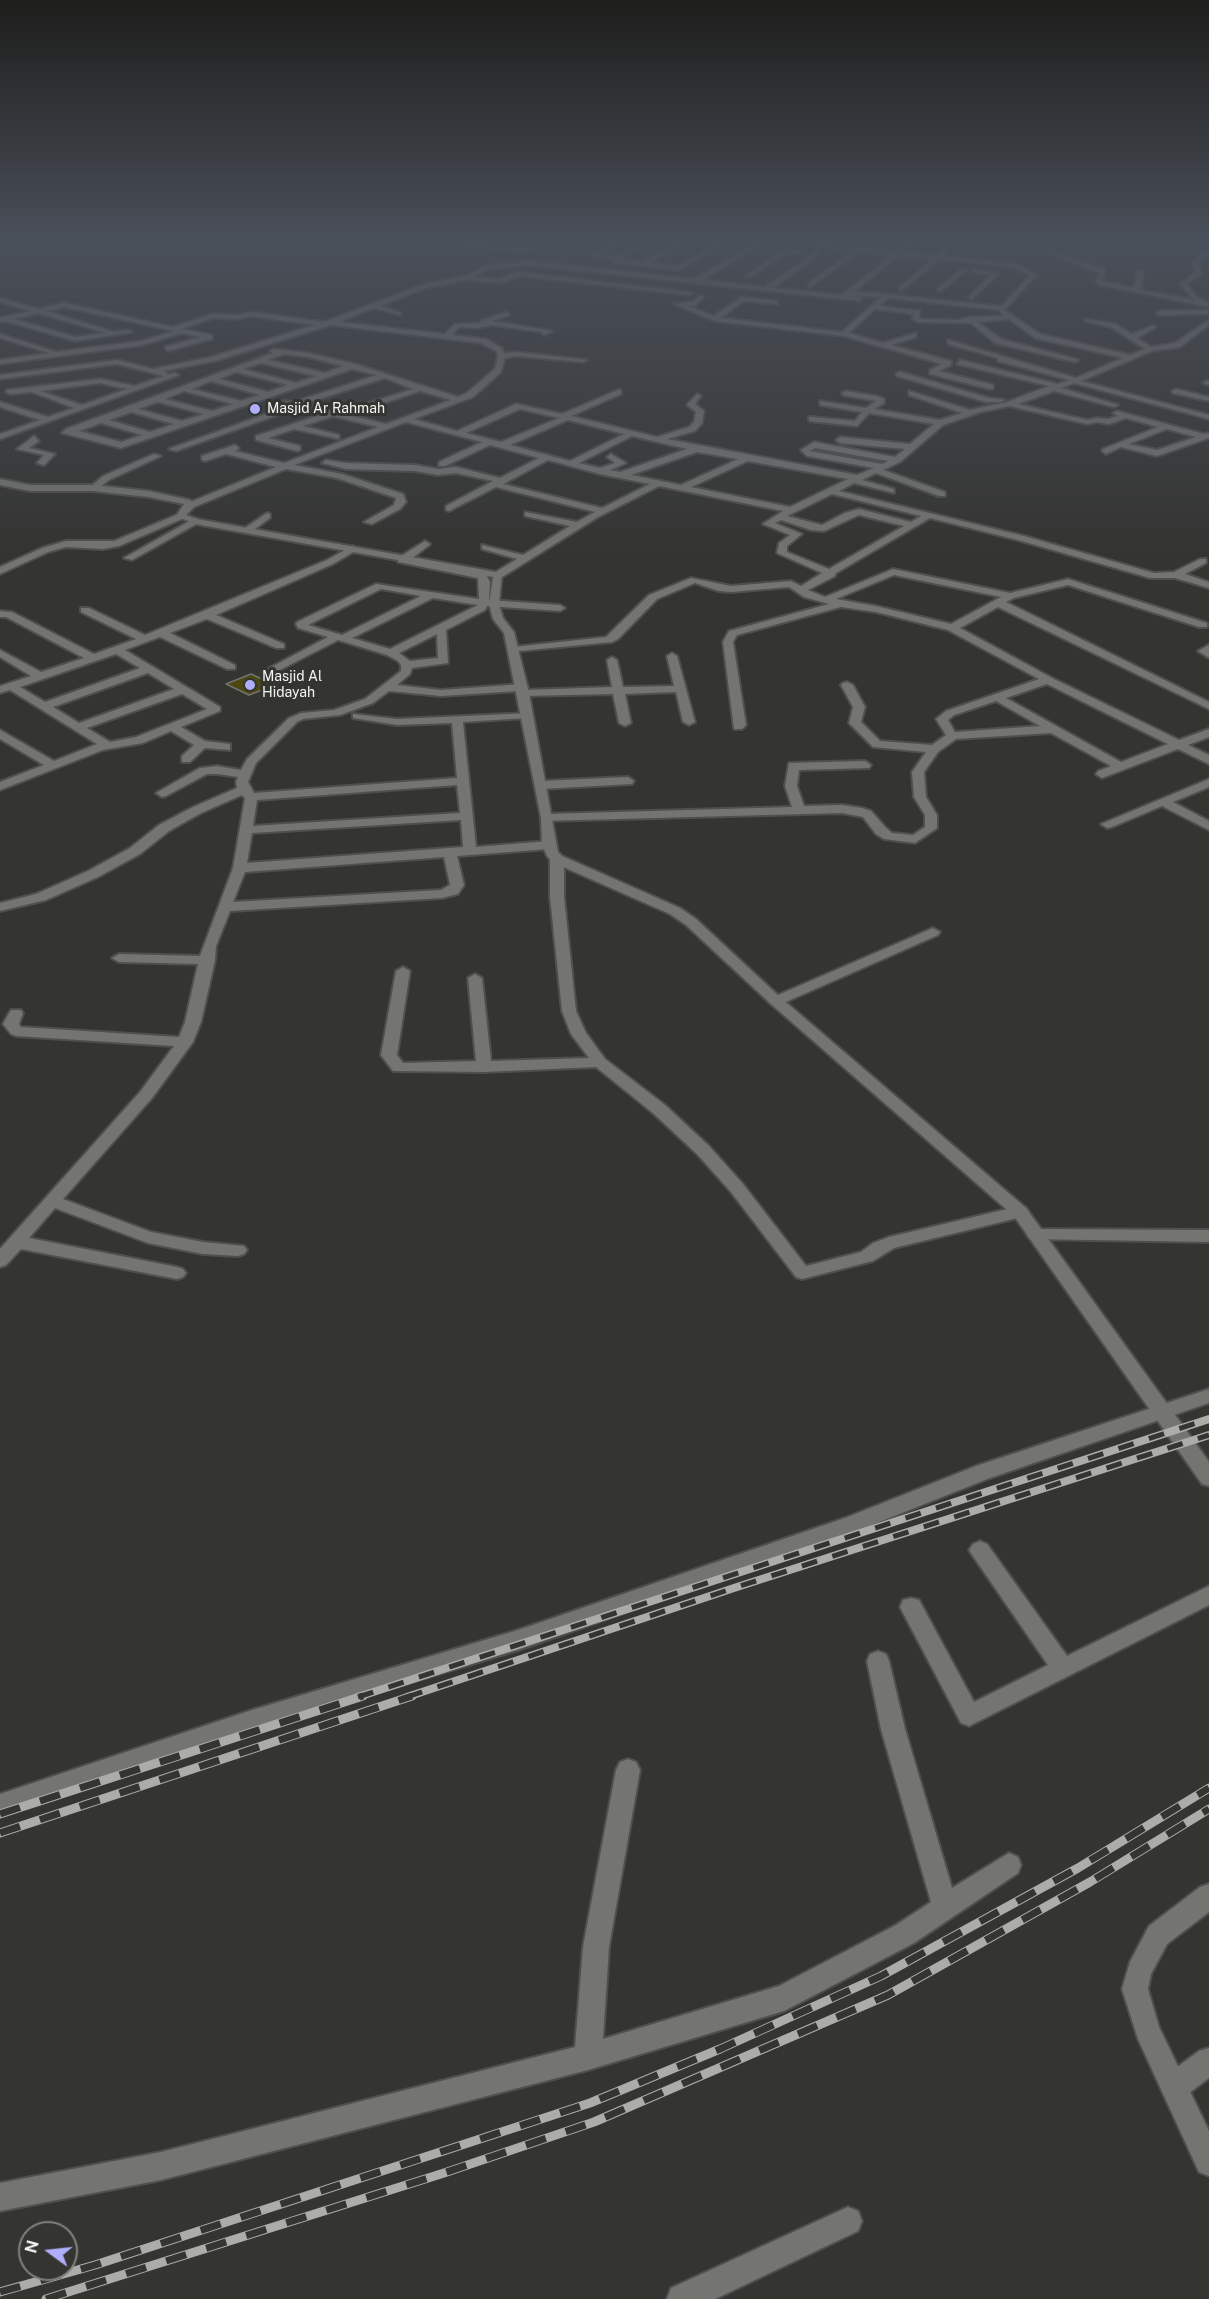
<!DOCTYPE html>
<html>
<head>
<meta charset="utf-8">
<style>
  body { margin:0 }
  #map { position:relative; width:1209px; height:2299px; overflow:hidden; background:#343431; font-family:"Public Sans",sans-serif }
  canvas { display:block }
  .north { position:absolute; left:18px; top:2221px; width:60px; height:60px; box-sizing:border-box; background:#343431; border:2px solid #81817e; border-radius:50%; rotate:285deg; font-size:16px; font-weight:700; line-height:24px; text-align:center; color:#f4f4f2 }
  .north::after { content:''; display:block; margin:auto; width:21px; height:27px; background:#aeaefb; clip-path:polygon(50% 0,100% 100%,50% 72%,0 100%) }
</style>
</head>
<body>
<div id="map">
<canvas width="1209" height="2299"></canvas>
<div class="north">N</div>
</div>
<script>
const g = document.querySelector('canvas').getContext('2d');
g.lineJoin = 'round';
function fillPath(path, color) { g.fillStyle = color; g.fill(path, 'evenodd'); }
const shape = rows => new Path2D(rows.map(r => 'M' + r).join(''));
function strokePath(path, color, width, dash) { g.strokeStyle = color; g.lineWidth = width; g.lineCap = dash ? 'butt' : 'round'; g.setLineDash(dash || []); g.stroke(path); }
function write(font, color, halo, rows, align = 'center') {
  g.font = font + ' "Public Sans",sans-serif'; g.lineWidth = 6; g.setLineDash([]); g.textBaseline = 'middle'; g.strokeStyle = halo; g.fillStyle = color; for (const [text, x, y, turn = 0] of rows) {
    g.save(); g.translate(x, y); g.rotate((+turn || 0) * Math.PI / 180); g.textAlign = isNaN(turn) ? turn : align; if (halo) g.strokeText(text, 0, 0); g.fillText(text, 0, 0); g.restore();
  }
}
const building = shape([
  [251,674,275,685,249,695,226,684,251,674]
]);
const minor = shape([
  [444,239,522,249,529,248,541,239,548,239,533,250,522,253,456,245,444,239],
  [548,239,622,242,621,245,601,254,616,257,650,239,658,239,620,260,643,262,684,239,692,239,650,263,679,266,725,239,732,239,680,270,613,263,611,260,592,254,613,244,548,239],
  [761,239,857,247,869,239,876,239,864,248,896,251,912,239,919,239,903,252,937,255,944,251,947,253,944,256,1016,264,1037,275,1007,307,1003,309,1040,334,1130,355,1145,349,1111,327,1085,321,1085,319,1115,324,1132,334,1151,326,1155,326,1155,328,1137,338,1151,347,1175,343,1209,320,1209,325,1180,347,1152,351,1081,381,1209,415,1209,419,1074,383,1061,388,1118,405,1114,407,1054,391,1018,404,1087,420,1097,418,1108,419,1118,416,1113,413,1117,411,1204,434,1209,433,1209,438,1157,456,1121,447,1106,454,1102,451,1103,449,1158,427,1126,418,1109,424,1097,422,1087,424,1009,406,981,412,943,425,900,462,883,470,945,492,945,496,939,496,876,473,862,480,894,489,894,493,854,483,839,491,1024,536,1154,573,1174,572,1200,559,1206,559,1206,563,1185,574,1209,582,1209,588,1175,578,1150,578,1018,540,930,518,836,573,835,576,808,590,825,597,893,569,1010,593,1068,579,1207,623,1207,627,1199,627,1068,585,1014,598,1006,602,1209,702,1209,709,998,607,960,628,1052,678,1179,740,1209,729,1209,737,1188,745,1209,755,1209,764,1178,749,1102,778,1096,774,1098,771,1111,766,1051,733,956,739,938,752,924,772,926,797,937,815,937,828,915,843,884,839,876,834,863,817,842,813,543,821,541,818,547,814,792,807,785,786,789,763,865,761,871,765,869,768,799,770,797,786,804,806,842,805,862,808,871,811,886,828,892,833,913,835,925,827,925,815,914,797,912,772,926,752,873,747,849,723,853,707,841,685,843,683,847,682,853,685,865,707,861,722,880,741,932,745,946,735,936,719,946,711,1039,679,948,630,876,612,841,607,737,635,733,642,746,725,742,729,734,729,723,642,729,631,829,604,804,597,789,587,731,592,719,591,695,583,657,599,618,639,612,642,509,652,509,648,513,647,606,637,649,595,691,578,731,586,791,581,801,586,822,573,777,553,779,543,790,535,763,524,783,511,659,486,598,517,502,577,494,577,494,573,517,559,482,549,482,545,523,555,570,526,525,516,525,512,577,522,595,512,496,487,449,511,446,510,446,506,493,481,456,473,438,475,415,471,346,469,322,463,326,460,346,463,415,465,438,469,456,467,500,478,539,458,490,445,445,466,439,466,439,462,482,442,406,422,294,465,342,474,403,494,406,502,400,509,372,524,364,522,394,505,396,498,337,478,286,469,194,507,188,507,188,503,276,467,226,454,205,461,202,460,202,456,235,445,239,448,235,451,284,463,378,427,333,416,303,426,339,435,339,439,294,429,268,438,300,446,300,450,297,451,256,440,256,436,323,414,297,408,176,451,169,449,288,406,284,405,284,401,294,402,377,375,352,369,121,448,62,433,66,429,273,353,270,351,274,349,308,353,355,364,458,397,467,393,495,369,498,356,496,351,481,343,331,325,215,361,163,371,167,372,167,375,175,373,179,375,0,439,0,434,40,420,0,407,0,402,48,417,74,408,32,392,10,394,6,392,7,390,100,379,135,386,164,376,117,364,0,379,0,375,117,360,153,369,211,357,315,325,250,316,240,319,213,318,181,329,212,335,212,339,168,351,165,347,200,337,182,333,143,345,0,364,0,360,49,353,0,338,0,334,56,352,142,341,174,331,64,307,46,311,114,332,128,330,132,332,75,341,6,321,0,322,0,318,30,311,0,302,0,298,38,309,64,303,172,327,213,314,240,315,250,312,324,322,422,285,465,276,488,265,529,261,694,279,761,239],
  [765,242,853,251,808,284,810,287,860,251,892,255,842,295,773,288,819,255,817,252,765,287,702,280,765,242],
  [899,255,933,259,899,288,901,291,940,259,1013,267,1030,275,1003,305,999,306,855,291,899,255],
  [529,265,860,301,862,298,848,296,881,297,842,332,721,318,743,301,778,304,776,301,742,297,714,316,688,306,696,305,704,296,700,296,692,302,674,304,715,321,844,336,942,364,930,370,930,374,990,389,993,389,993,385,939,371,951,365,951,361,891,345,916,337,916,333,883,343,849,333,875,309,914,314,912,319,919,322,971,323,995,343,1075,362,1079,360,1001,339,978,322,1009,319,1035,338,1123,358,1076,378,948,340,948,344,998,358,998,361,1069,380,1058,384,960,360,957,364,1049,386,1007,402,970,410,909,391,909,395,962,413,940,420,874,409,884,403,884,399,876,396,846,391,842,393,843,395,876,401,866,408,820,401,820,405,862,412,855,421,812,417,809,417,809,421,857,426,869,413,934,424,910,444,840,437,836,440,840,443,905,449,895,457,814,442,801,450,807,456,874,468,857,475,667,439,695,431,702,423,704,411,695,404,701,396,697,394,687,405,696,412,694,422,689,427,657,437,571,416,621,394,621,390,618,390,562,414,516,404,457,431,414,419,473,397,501,372,505,358,516,356,583,362,587,360,516,352,504,353,502,348,486,339,452,335,459,327,477,328,492,325,541,332,544,335,552,331,492,321,509,315,507,312,481,321,480,323,455,324,445,334,339,322,374,308,401,315,401,313,380,306,426,288,467,280,500,283,520,276,690,295,693,293,519,272,499,279,474,277,489,269,529,265],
  [888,298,999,310,1004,316,970,317,958,320,922,319,919,318,920,311,880,306,888,298],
  [38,313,106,333,75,337,14,319,38,313],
  [284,354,308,357,343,366,325,373,268,360,284,354],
  [261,363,316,376,296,383,243,369,261,363],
  [236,372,288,385,268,392,219,379,236,372],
  [385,378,413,389,338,413,303,404,385,378],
  [211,381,260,395,241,401,192,389,211,381],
  [100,383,127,389,82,405,40,391,100,383],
  [184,391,233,404,212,411,165,399,184,391],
  [420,391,451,400,386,424,348,415,420,391],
  [158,402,204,414,182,421,138,409,158,402],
  [520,409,559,418,501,442,466,433,520,409],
  [131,412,174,424,150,432,109,420,131,412],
  [568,420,624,434,570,461,510,445,568,420],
  [101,423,142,435,121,442,79,431,101,423],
  [1167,429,1196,437,1157,450,1129,444,1167,429],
  [632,436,687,449,620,472,610,470,626,463,611,454,607,457,615,463,600,468,579,463,632,436],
  [815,448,888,461,882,464,810,451,815,448],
  [697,452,738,459,681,485,631,475,697,452],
  [548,460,600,474,650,484,602,508,503,484,548,460],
  [748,461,848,479,790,507,691,487,748,461],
  [832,494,921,516,911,522,859,509,845,513,822,525,787,516,832,494],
  [859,515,904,526,829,569,787,552,787,546,802,534,775,523,781,520,811,530,824,531,859,515],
  [894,575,1001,597,951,624,876,606,836,599,894,575],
  [1047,684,1168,744,1121,762,1006,698,1047,684],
  [996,701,1040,726,955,732,948,720,954,715,996,701],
  [1089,239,1109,239,1113,241,1102,247,1099,245,1104,242,1097,240,1078,247,1075,245,1089,239],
  [1166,239,1172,240,1158,247,1153,246,1166,239],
  [1209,246,1209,252,1198,263,1201,274,1187,284,1196,296,1209,303,1209,307,1100,285,1096,282,1099,273,1046,252,1051,251,1105,269,1102,281,1134,288,1138,271,1143,270,1141,290,1194,300,1180,284,1195,273,1192,263,1209,246],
  [803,250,805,253,784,254,751,277,746,276,781,251,803,250],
  [962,269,967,270,941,291,937,291,937,289,962,269],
  [973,270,999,274,971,300,969,297,991,275,973,272,973,270],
  [1208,310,1208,314,1159,315,1156,313,1159,311,1208,310],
  [900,372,989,398,1005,400,1001,402,986,402,897,376,896,374,900,372],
  [1207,381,1209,381,1209,385,1203,383,1207,381],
  [1176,389,1209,397,1209,401,1173,393,1172,391,1176,389],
  [34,436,39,441,29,448,55,454,44,465,37,463,44,455,17,449,34,436],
  [154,454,161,456,109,480,96,490,89,488,103,476,154,454],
  [181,513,186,516,184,518,119,546,103,549,66,547,48,552,0,574,0,567,42,548,66,541,114,541,181,513],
  [267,513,270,514,270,518,251,532,245,532,245,528,267,513],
  [195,518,198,519,198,523,132,560,124,558,195,518],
  [425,541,430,544,428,546,411,559,486,574,490,582,489,600,560,605,565,608,560,611,487,606,485,610,446,630,448,663,412,668,410,674,397,685,441,690,522,684,528,687,525,690,612,687,607,660,612,657,617,660,623,687,674,686,667,656,672,653,677,656,695,722,689,725,683,722,676,692,625,694,631,723,625,726,619,723,613,694,523,696,517,693,519,691,441,696,389,691,373,703,340,715,303,719,297,722,256,763,248,782,254,793,457,778,452,723,397,725,353,718,353,714,397,719,531,713,531,717,527,718,463,722,476,847,549,841,556,845,549,849,457,856,464,885,458,894,442,898,230,911,216,946,215,960,201,1022,193,1042,152,1098,63,1199,151,1232,203,1242,244,1246,247,1250,244,1254,238,1256,203,1254,148,1243,55,1208,29,1238,177,1267,183,1269,186,1273,183,1277,177,1279,21,1249,6,1265,0,1267,0,1249,140,1092,174,1046,16,1036,11,1034,3,1024,9,1013,11,1010,21,1010,23,1013,19,1024,21,1027,179,1037,185,1022,198,964,119,962,112,958,119,954,200,956,233,868,245,798,242,795,201,813,169,831,140,854,98,877,46,900,0,911,0,903,36,894,88,871,130,848,159,825,193,807,237,788,236,782,238,777,217,774,207,774,166,796,162,797,156,793,200,768,217,766,241,770,247,759,289,718,301,713,334,710,365,699,401,671,401,665,398,661,387,655,338,640,272,674,264,674,262,672,328,637,298,628,296,624,297,622,376,584,479,599,478,578,398,562,398,558,425,541],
  [381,589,421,596,342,635,308,625,381,589],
  [433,598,478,605,390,649,352,638,433,598],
  [437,634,438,658,410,661,399,653,437,634],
  [457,785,460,813,253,826,257,800,457,785],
  [461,820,463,847,247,863,252,833,461,820],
  [444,857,450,885,441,890,233,902,245,872,444,857],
  [352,546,355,547,355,551,333,564,216,615,284,644,284,648,276,648,207,619,170,633,235,665,235,669,227,669,160,637,125,650,220,707,220,711,181,727,205,741,230,744,230,750,205,748,190,762,182,762,182,756,194,745,171,731,143,743,103,750,0,790,0,782,44,765,0,739,0,730,54,761,97,744,10,690,0,693,0,686,31,676,0,657,0,650,41,672,84,658,6,617,0,617,0,611,12,612,94,654,136,639,81,612,81,608,89,608,145,635,327,560,352,546],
  [116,654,140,668,45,702,20,687,116,654],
  [148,673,174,689,79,723,53,707,148,673],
  [182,694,207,709,136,737,110,742,87,728,182,694],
  [1209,645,1209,658,1198,651,1209,645],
  [628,777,634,781,632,784,541,789,535,785,541,781,628,777],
  [1209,779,1209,787,1173,802,1209,821,1209,830,1162,806,1112,827,1107,828,1101,824,1209,779],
  [557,855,564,859,564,897,576,1011,586,1033,605,1059,665,1105,709,1146,743,1184,806,1266,861,1252,873,1243,889,1237,1020,1206,1026,1208,1029,1212,1026,1216,894,1248,873,1261,802,1279,796,1277,731,1192,697,1154,653,1113,596,1067,484,1072,393,1071,381,1055,396,971,403,967,410,971,397,1055,403,1063,476,1061,468,978,475,974,482,978,491,1061,589,1058,571,1034,562,1011,550,897,550,859,557,855],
  [933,928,940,932,938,935,781,1004,776,1005,769,1001,771,998,933,928],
  [1036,1229,1209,1230,1209,1242,1030,1239,1027,1235,1030,1231,1036,1229],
  [1209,1389,1209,1403,990,1478,859,1530,518,1650,252,1730,0,1816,0,1794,252,1710,518,1630,845,1518,976,1466,1209,1389],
  [980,1541,987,1544,1067,1656,1209,1586,1209,1605,969,1726,961,1723,900,1607,903,1600,911,1598,919,1600,974,1702,1048,1665,973,1556,969,1550,973,1544,980,1541],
  [878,1651,886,1654,889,1661,905,1729,952,1888,1009,1853,1018,1857,1021,1865,1018,1873,914,1943,784,2011,588,2070,161,2180,0,2211,0,2183,161,2152,575,2047,583,1947,616,1770,620,1762,628,1759,636,1762,640,1770,609,1947,603,2039,779,1986,896,1925,931,1902,881,1729,867,1661,870,1654,878,1651],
  [1209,2048,1209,2078,1185,2096,1175,2100,1165,2096,1161,2086,1165,2076,1199,2051,1209,2048],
  [848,2207,858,2211,862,2221,858,2231,715,2299,667,2299,671,2288,848,2207]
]);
const tertiary = shape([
  [1158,239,1209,242,1209,246,1161,241,1158,239],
  [0,479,30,485,93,485,149,491,190,500,196,505,186,515,197,519,502,573,499,604,503,618,514,632,529,693,558,852,562,856,680,908,696,919,781,998,1026,1208,1209,1462,1209,1486,1202,1484,1014,1216,771,1004,686,925,670,914,552,862,547,856,542,845,541,818,504,633,493,619,489,604,493,577,195,524,176,516,184,504,149,497,93,491,30,491,0,485,0,479],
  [1209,1884,1209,1912,1167,1944,1151,1974,1148,1989,1159,2027,1209,2131,1209,2176,1199,2172,1138,2039,1122,1989,1130,1962,1149,1926,1200,1887,1209,1884]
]);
const railFar1 = shape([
  [358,1697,1209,1419],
  [407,1697,737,1587,1209,1435]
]);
const rail = shape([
  [0,1814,363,1696],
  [0,1833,412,1696],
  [0,2292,95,2265,590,2103,720,2049,881,1976,1078,1868,1209,1788],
  [46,2299,444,2173,594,2122,888,1995,1090,1882,1209,1809]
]);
const markers = [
  [255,409,6,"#aeaefb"],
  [250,685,6,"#aeaefb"]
];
const farPoinames = [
  ["Masjid Ar Rahmah",267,409],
  ["Masjid Al",262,677],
  ["Hidayah",262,693]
];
fillPath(building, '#4d4712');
strokePath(building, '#72726f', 1.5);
strokePath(minor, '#504f4d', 4);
strokePath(tertiary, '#504f4d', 4);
fillPath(minor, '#747471');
fillPath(tertiary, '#747471');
strokePath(railFar1, '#acaca9', 8);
strokePath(rail, '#acaca9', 9);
strokePath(railFar1, '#343431', 5, [16]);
strokePath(rail, '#343431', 7, [21]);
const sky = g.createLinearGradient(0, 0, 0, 561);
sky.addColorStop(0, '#1d1d1b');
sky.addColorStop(0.43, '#4a505a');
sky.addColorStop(1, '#4a505a00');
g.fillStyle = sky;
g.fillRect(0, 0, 1209, 561);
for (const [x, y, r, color] of markers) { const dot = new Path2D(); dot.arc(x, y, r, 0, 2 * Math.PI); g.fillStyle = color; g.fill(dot); strokePath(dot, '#343431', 2); }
write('14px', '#f4f4f2', '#343431', farPoinames, 'left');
</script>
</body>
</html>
